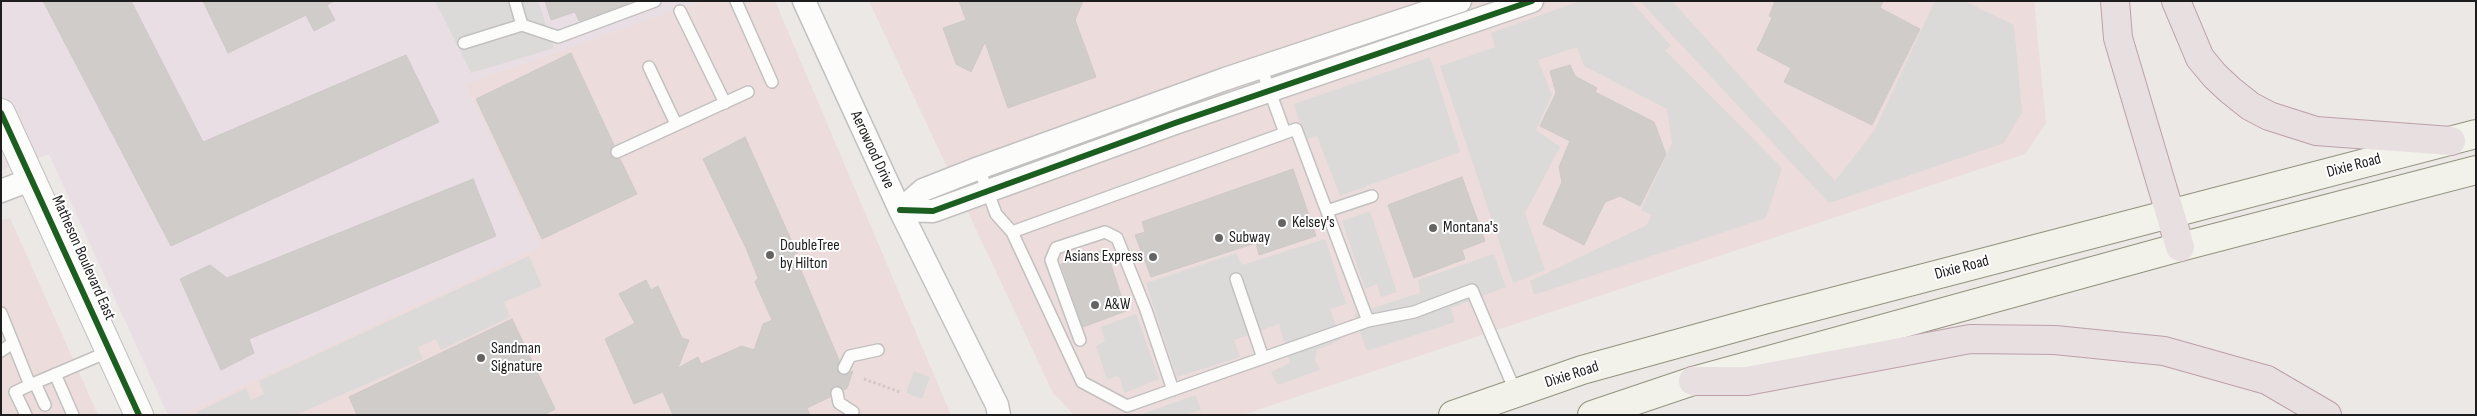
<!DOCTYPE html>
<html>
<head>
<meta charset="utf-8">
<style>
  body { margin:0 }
  #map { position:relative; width:2477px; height:416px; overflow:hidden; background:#ebe8e5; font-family:"Sofia Sans Condensed",sans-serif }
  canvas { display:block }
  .frame { position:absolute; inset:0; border:2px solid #1d1d1d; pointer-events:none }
</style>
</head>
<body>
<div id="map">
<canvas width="2477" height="416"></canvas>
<div class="frame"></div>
</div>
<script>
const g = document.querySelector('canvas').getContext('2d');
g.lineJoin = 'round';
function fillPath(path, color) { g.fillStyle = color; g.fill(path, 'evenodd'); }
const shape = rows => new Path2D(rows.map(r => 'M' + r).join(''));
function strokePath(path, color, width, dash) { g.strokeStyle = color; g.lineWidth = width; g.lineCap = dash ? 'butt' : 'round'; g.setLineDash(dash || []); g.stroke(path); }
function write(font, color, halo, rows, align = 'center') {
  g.font = font + ' "Sofia Sans Condensed",sans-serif'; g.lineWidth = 4; g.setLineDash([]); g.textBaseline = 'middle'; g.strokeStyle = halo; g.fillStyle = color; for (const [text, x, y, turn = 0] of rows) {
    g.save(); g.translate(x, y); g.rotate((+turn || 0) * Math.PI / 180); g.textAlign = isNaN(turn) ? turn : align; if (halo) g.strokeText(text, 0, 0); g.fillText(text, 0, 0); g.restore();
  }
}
const commercial = shape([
  [702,1,775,1,951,415,181,415,541,246,465,84],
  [869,1,2034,1,2046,123,2025,154,1242,415,1074,415,1053,393],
  [10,218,98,415,1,415,1,220]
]);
const industrial = shape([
  [1,1,702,1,465,84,542,246,181,415,168,415,49,154,1,170]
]);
const parking = shape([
  [435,1,538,1,554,48,471,73],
  [1580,1,1631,1,1671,46,1665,50,1782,168,1766,218,1534,295,1530,281,1647,225,1651,215,1641,210,1672,143,1667,109,1584,66,1577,47,1538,60,1552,95,1536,130,1560,147,1525,213,1545,270,1513,283,1440,66,1495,47,1491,33],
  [1640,1,1672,1,1835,181,1874,131,1935,1,1964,1,2014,25,2022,112,2004,143,1829,203],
  [1430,57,1460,152,1340,196,1317,136,1305,140,1294,104],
  [1370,211,1397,292,1381,297,1377,284,1365,289,1342,221],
  [1325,239,1346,304,1330,309,1341,340,1317,350,1315,359,1320,370,1277,385,1271,372,1290,363,1279,324,1234,340,1240,357,1177,377,1146,283,1236,253,1242,265],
  [1494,254,1506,287,1451,308,1455,322,1367,351,1354,314,1420,293,1418,280],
  [529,256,542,286,504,302,510,317,441,350,436,339,418,347,423,359,296,415,198,415,197,412,246,388,251,400,264,394,259,381],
  [1136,314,1159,379,1124,393,1120,378,1117,376,1107,380,1096,346,1105,341,1101,327],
  [914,371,930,377,922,399,906,393],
  [1196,395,1201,410,1186,415,1139,415]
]);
const building = shape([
  [43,1,131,1,203,142,406,55,439,122,171,246,43,1],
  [203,1,334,1,327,5,335,20,314,31,306,15,228,53,203,1],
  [545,1,629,1,629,3,579,21,575,12,551,20,545,1],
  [959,1,1083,1,1075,20,1096,77,1008,108,985,42,971,72,956,64,943,28,966,20,959,1],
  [1775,1,1883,1,1880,8,1920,29,1872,125,1784,82,1791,68,1757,50,1772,18,1769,16,1775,1],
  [571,53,614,145,610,151,610,156,616,159,620,159,637,194,542,239,476,99,571,53],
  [1570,65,1575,76,1597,88,1595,92,1654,122,1666,154,1640,206,1620,196,1605,202,1584,245,1543,224,1562,182,1559,167,1570,141,1540,126,1556,93,1550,71,1570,65],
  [745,137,797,253,794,254,839,360,838,372,844,375,853,371,847,388,844,390,839,386,832,387,830,397,807,408,810,415,673,415,663,392,634,404,605,339,635,323,619,294,646,280,651,290,658,286,682,338,689,340,678,368,698,357,701,364,742,346,754,350,763,324,772,320,755,282,758,278,746,248,703,159,745,137],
  [1293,169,1316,236,1259,255,1256,243,1151,277,1135,235,1145,232,1142,222,1293,169],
  [1462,177,1485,241,1462,250,1465,259,1414,278,1388,205,1462,177],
  [473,179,496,236,249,339,254,353,221,370,180,279,210,265,227,278,473,179],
  [1106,249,1126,311,1083,327,1061,264,1106,249],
  [512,319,555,409,544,415,357,415,349,397,512,319]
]);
const path = shape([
  [864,379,900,392]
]);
const service = shape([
  [515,1,522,25,558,37,655,1],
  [736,1,772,82],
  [680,11,725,103],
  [464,43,522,25],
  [649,67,676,124],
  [1261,67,1285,133,1296,129,1368,321],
  [617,152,748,92],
  [979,168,996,214,1012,232,1082,382,1127,406,1368,321,1414,312,1472,290,1516,393],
  [1327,211,1372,196],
  [1012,232,1285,133],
  [1236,279,1263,358],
  [1,313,30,385,110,351],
  [1080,340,1051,260,1056,248,1105,232,1117,238,1146,310,1173,390],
  [1,351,13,343],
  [844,368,850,356,878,350],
  [55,374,73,415],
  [35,383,45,405],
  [837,393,839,403,853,412],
  [26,415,15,392,30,385]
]);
const minor = shape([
  [804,1,900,210,997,405,999,415],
  [1,191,32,179],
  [900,210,933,211,1175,123,1532,1],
  [900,210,923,190,979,168,1225,79,1460,1]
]);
const tertiary = shape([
  [1,113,139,415]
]);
const secondary = shape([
  [1453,415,1582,370,1767,319,2476,134],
  [1592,415,1693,381,2180,247,2476,170]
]);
const motorway = shape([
  [2115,1,2118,38,2180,247],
  [2176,1,2200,58,2215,76,2230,90,2250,106,2269,116,2316,131,2451,141],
  [1693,381,1747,381,1970,339,2055,340,2164,351,2267,380,2327,415]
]);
const cycleway = shape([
  [1,113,139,415],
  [900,210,933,211,1175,123,1532,1]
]);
const markers = [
  [1282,223,5,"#656463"],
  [1433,228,5,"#656463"],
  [1219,238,5,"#656463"],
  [770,255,5,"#656463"],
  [1153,257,5,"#656463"],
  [1095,305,5,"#656463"],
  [481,358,5,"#656463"]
];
const streetNames = [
  ["Aerowood Drive",872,150,65],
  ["Dixie Road",2354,166,-15],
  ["Matheson Boulevard East",83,258,66],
  ["Dixie Road",1962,268,-15],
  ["Dixie Road",1572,375,-18]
];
const poiNames = [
  ["Kelsey's",1292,223],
  ["Montana's",1443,228],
  ["Subway",1229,238],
  ["DoubleTree",780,246],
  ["by Hilton",780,264],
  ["Asians Express",1143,257,"right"],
  ["A&W",1105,305],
  ["Sandman",491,349],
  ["Signature",491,367]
];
fillPath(commercial, '#ecdddc');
fillPath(industrial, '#e8dee4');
fillPath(parking, '#dbdad9');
fillPath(building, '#d0ccca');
strokePath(building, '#cecac7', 1);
strokePath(service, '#c2c1c0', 14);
strokePath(minor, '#c2c1c0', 25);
strokePath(tertiary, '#c2c1c0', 30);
strokePath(secondary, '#92927f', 30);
strokePath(motorway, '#bd9fa9', 30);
strokePath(path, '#d4c7c6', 3, [2.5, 2.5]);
strokePath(service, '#fcfcfb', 11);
strokePath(minor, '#fcfcfb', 22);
strokePath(tertiary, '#fcfcfb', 28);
strokePath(secondary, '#f2f1ea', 28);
strokePath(motorway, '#e8dfe1', 28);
strokePath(cycleway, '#1b5e20', 6);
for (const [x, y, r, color] of markers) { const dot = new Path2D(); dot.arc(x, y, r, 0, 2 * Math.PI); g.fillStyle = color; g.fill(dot); strokePath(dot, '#fff', 2); }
write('16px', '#1d1d1d', '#fff', streetNames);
write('16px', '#1d1d1d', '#fff', poiNames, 'left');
</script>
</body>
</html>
